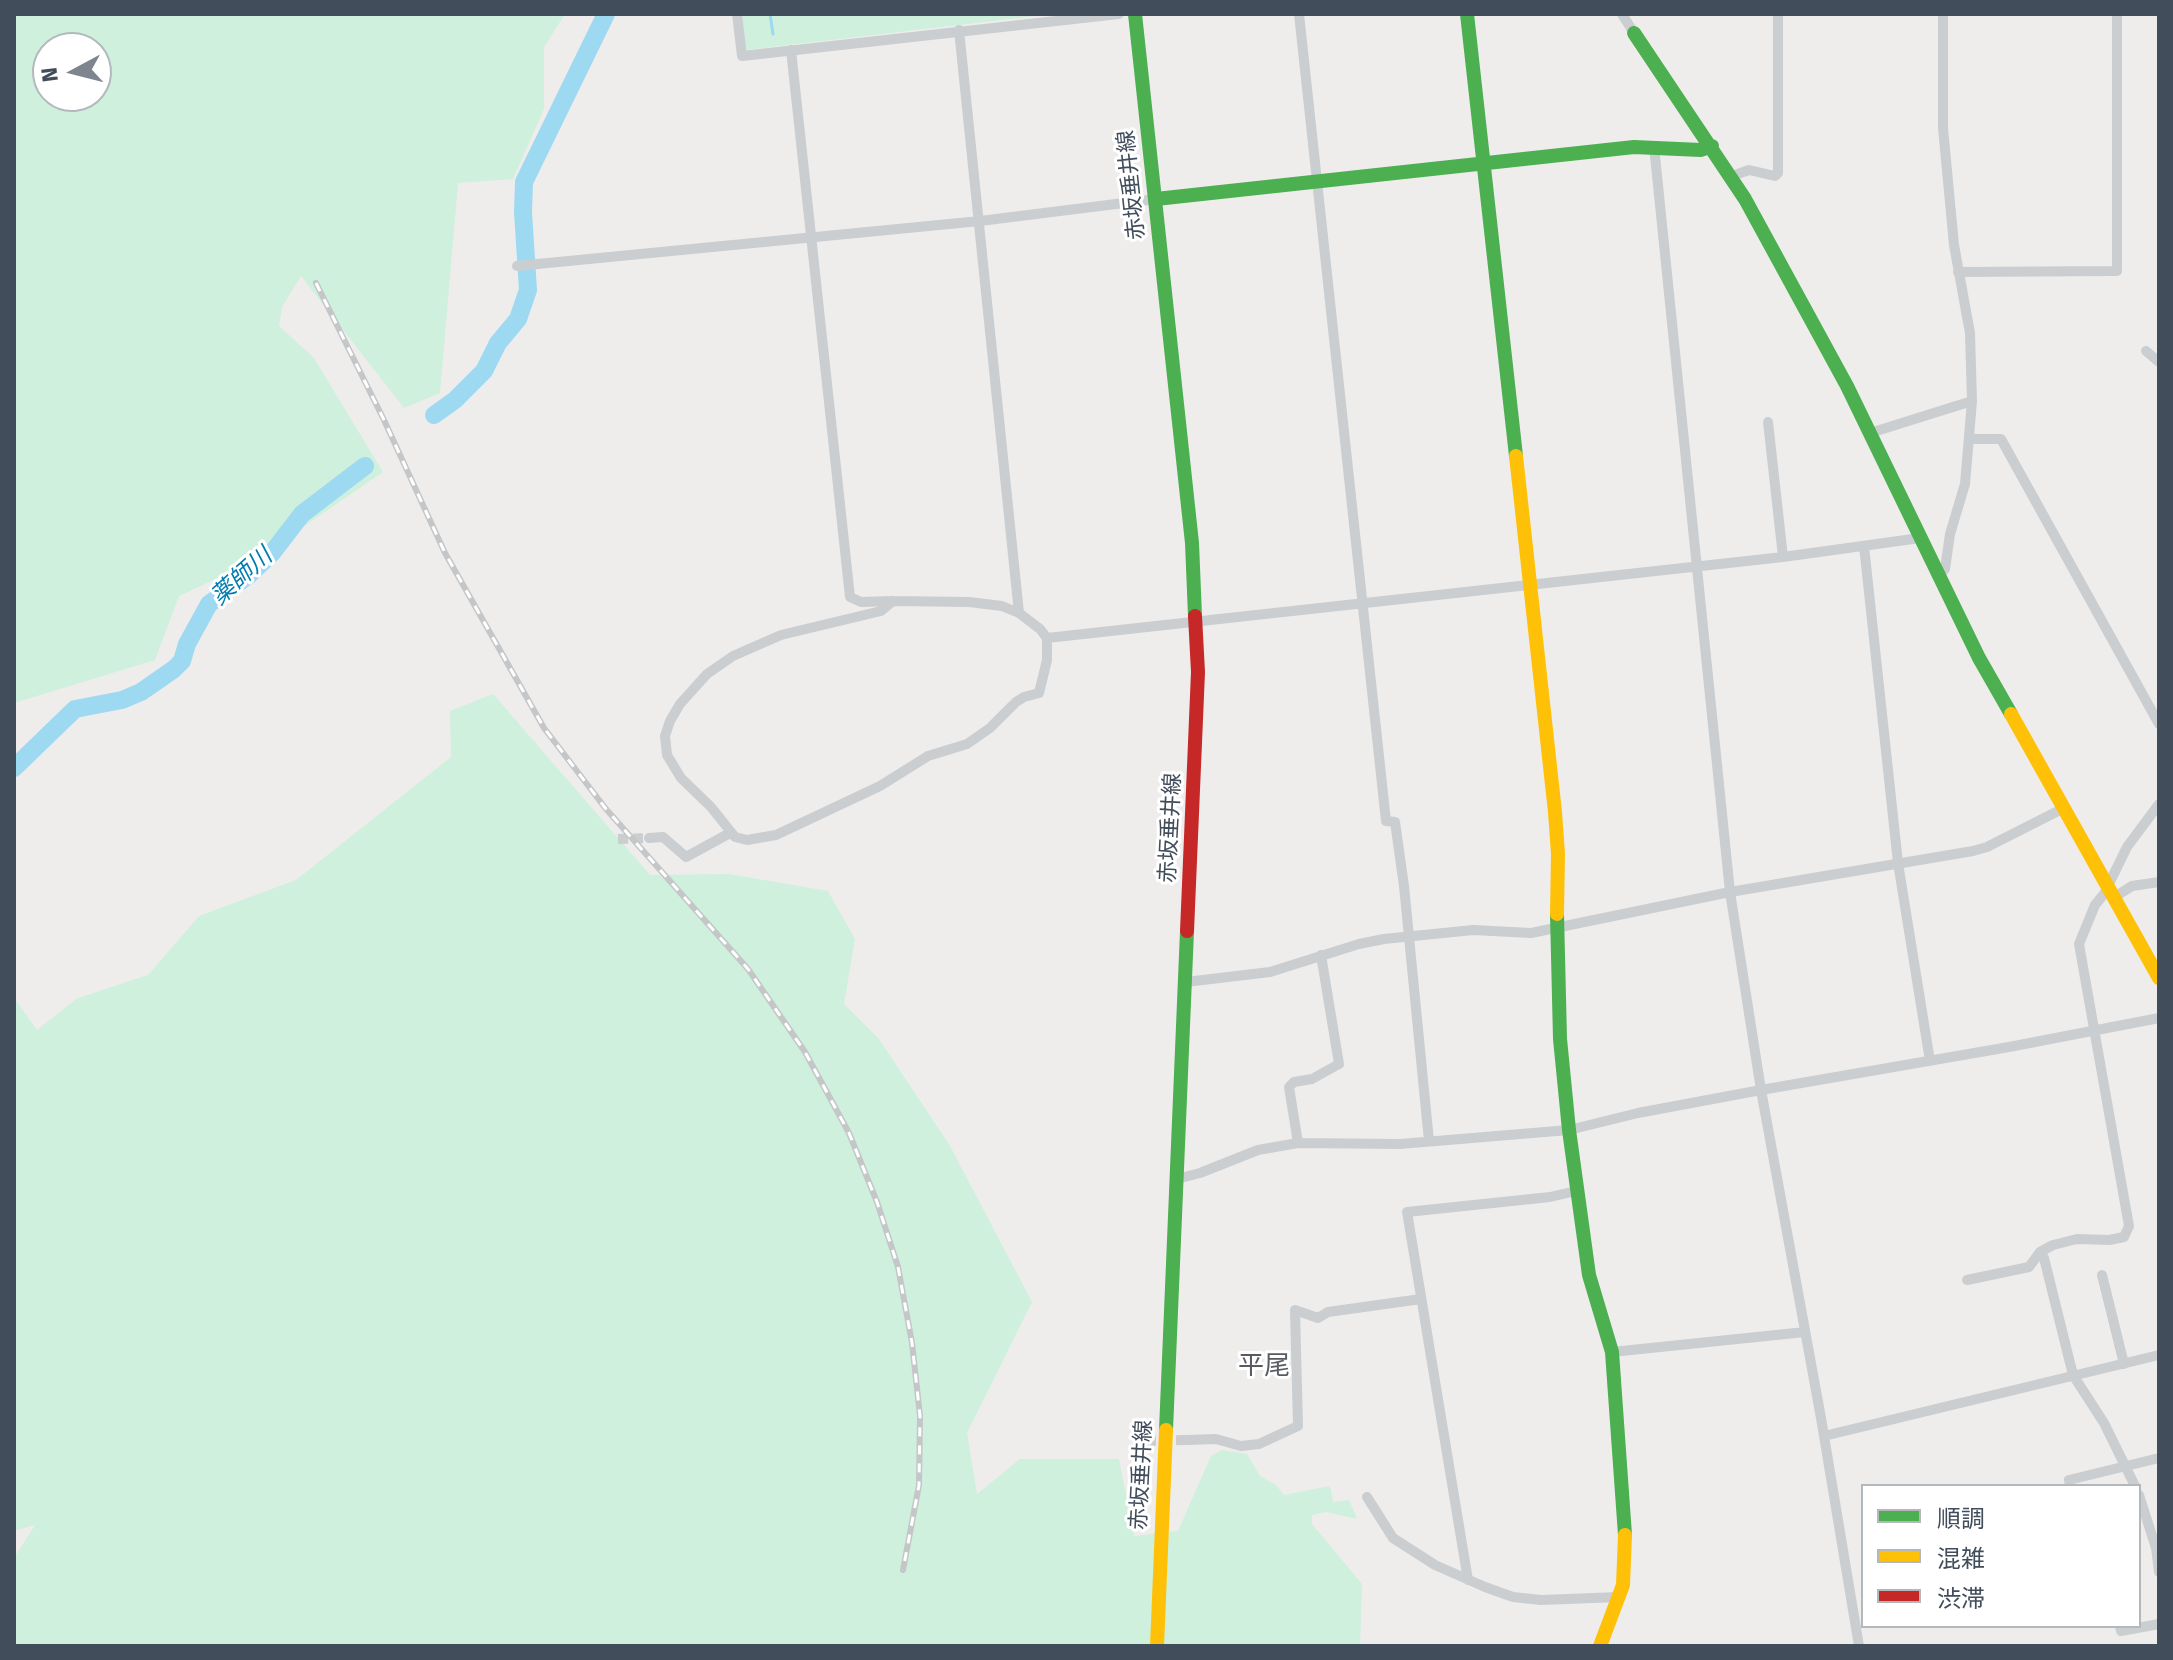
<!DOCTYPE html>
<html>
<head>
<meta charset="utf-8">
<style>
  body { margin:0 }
  #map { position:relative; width:2173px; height:1660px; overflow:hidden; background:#eeedec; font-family:"Fira Sans","Noto Sans JP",sans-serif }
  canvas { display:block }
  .frame { position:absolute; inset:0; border:16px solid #424d5b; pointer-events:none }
  .legend { position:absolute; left:1861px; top:1484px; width:280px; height:144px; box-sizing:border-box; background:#fff; border:2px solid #b3b8bd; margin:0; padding:10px 14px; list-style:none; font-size:24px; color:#424d5b }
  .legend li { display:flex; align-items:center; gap:16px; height:40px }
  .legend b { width:40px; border:2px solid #b3b8bd }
  .north { position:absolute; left:32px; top:32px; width:80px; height:80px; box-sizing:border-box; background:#fff; border:2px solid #b3b8bd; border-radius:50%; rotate:263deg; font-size:22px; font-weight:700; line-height:32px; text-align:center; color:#424d5b }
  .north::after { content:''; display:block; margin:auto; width:28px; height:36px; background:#7e858e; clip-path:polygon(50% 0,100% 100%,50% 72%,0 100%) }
</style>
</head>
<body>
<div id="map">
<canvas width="2173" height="1660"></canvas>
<div class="frame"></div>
<ul class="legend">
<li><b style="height:10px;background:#4caf50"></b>順調</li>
<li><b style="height:10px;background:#ffc107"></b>混雑</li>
<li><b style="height:10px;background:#c62828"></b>渋滞</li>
</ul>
<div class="north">N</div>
</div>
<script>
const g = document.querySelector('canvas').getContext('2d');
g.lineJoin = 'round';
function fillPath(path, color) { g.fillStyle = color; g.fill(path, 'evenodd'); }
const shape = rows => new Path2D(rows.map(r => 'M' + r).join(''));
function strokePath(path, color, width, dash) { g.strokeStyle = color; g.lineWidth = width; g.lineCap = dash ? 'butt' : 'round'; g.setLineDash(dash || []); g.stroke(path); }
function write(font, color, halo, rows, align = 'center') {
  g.font = font + ' "Fira Sans","Noto Sans JP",sans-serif'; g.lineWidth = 6; g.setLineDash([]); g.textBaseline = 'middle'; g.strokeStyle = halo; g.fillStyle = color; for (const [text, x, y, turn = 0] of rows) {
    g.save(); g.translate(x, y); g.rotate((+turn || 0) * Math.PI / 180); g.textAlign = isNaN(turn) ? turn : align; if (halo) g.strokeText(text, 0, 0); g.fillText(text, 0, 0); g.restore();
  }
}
const green = shape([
  [14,14,565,14,544,47,544,109,513,179,458,183,440,393,404,408,301,276,282,307,279,326,314,358,383,472,252,562,179,596,155,660,14,703],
  [48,48,96,48,96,96,48,96],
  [742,14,1052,14,746,50],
  [493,694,650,875,729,874,828,891,855,939,844,1004,879,1039,950,1146,1032,1302,967,1433,977,1494,1020,1459,1119,1459,1134,1536,1178,1531,1211,1456,1222,1450,1247,1454,1260,1476,1276,1485,1284,1495,1330,1486,1333,1502,1349,1500,1357,1519,1326,1512,1312,1515,1312,1524,1362,1584,1360,1646,14,1646,14,1558,35,1525,14,1531,14,998,37,1030,76,999,148,975,199,916,296,880,451,757,450,711]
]);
const stream = shape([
  [770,14,773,34]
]);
const river = shape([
  [434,415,455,400,484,371,498,343,518,319,528,290,523,212,524,182,606,14],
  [14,768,75,709,122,700,141,692,174,669,182,661,187,644,209,604,249,575,272,553,302,514,365,466]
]);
const streetTunnel = shape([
  [618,839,649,838],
  [1146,1441,1187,1440]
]);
const street = shape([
  [737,14,742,56,1119,14],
  [1299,14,1386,821,1395,822,1404,886,1429,1141],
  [1622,14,1634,33],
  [959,30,1019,613],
  [791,50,850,597,861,602,893,601,969,602,1002,606,1019,613,1040,629,1047,638,1047,660,1039,693,1024,697,1016,702,990,728,967,744,928,756,880,786,776,835,747,840,735,837,711,807,681,778,667,755,665,736,670,721,680,704,707,674,733,656,781,635,881,611,893,601],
  [1654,146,1730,892,1761,1090,1821,1418,1859,1646],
  [1732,176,1749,170,1775,176,1778,173,1778,14],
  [517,266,980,221,1156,199],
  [1958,272,2117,271,2117,14],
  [2146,351,2159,362],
  [1768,422,1783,557],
  [1870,433,1972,401],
  [1970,439,2001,439,2159,724],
  [1864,546,1898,863,1930,1061],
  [1937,576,1945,569,1950,534,1965,484,1972,401,1970,333,1954,245,1943,128,1943,14],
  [1047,638,1783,557,1920,538],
  [649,838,663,837,686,857,730,833],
  [2113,898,2132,886,2159,882],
  [1186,982,1270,972,1359,944,1384,939,1473,930,1531,933,1730,892,1973,851,1987,847,2062,809],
  [1298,1143,1289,1087,1294,1082,1312,1079,1339,1064,1321,955],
  [1177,1179,1200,1173,1258,1150,1298,1143,1400,1144,1569,1130,1638,1113,1761,1090,2009,1047,2159,1018],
  [2040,1252,2044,1258,2073,1375,2104,1423,2135,1486],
  [2102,1275,2124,1364],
  [1967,1280,2029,1267,2040,1252,2053,1245,2077,1239,2109,1240,2124,1237,2129,1226,2079,944,2095,905,2104,894,2127,847,2159,804],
  [1612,1352,1805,1332],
  [1824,1436,2159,1355],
  [1187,1440,1216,1439,1241,1446,1259,1444,1298,1426,1295,1310,1318,1318,1328,1312,1421,1299],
  [2070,1486,2069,1480,2159,1458],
  [2139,1495,2156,1548,2159,1572],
  [1367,1497,1393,1538,1435,1565,1485,1587,1513,1597,1541,1600,1619,1597],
  [1468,1580,1407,1212,1550,1197,1576,1191],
  [2120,1626,2121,1631,2159,1624]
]);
const fast = shape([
  [1135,14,1192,543,1195,616],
  [1467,14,1516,456],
  [1634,33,1745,199,1847,386,1979,658,2011,714],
  [1156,199,1634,147,1701,150,1712,146],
  [1557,914,1560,1039,1569,1130,1589,1275,1612,1352,1625,1535],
  [1166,1430,1187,931]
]);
const slow = shape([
  [1516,456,1555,812,1558,854,1557,914],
  [2011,714,2159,978],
  [1157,1646,1166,1430],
  [1600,1646,1623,1585,1625,1535]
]);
const jam = shape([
  [1187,931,1198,672,1195,616]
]);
const rail = shape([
  [316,283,384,420,445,553,544,728,606,809,748,969,805,1052,849,1133,877,1202,898,1267,912,1343,920,1416,919,1485,903,1570]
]);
const streetNames = [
  ["赤坂垂井線",1132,185,-96],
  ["赤坂垂井線",1171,828,-87],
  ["赤坂垂井線",1142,1475,-87]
];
const waterNames = [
  ["薬師川",242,577,-42]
];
const quarterNames = [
  ["平尾",1264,1367]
];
fillPath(green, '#cef0dd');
strokePath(stream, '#9ed9f2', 3);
strokePath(river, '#9ed9f2', 18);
strokePath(streetTunnel, '#cccdcf', 10, [10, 5]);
strokePath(street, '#caced1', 10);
strokePath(fast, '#4caf50', 14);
strokePath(slow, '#ffc107', 14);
strokePath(jam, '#c62828', 14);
strokePath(rail, '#c4c6c8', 6);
strokePath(rail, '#fff', 3, [9]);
write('22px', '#424d5b', '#fff', streetNames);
write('italic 24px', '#007cb0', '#fff', waterNames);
write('26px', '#585b61', '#fff', quarterNames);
</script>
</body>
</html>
